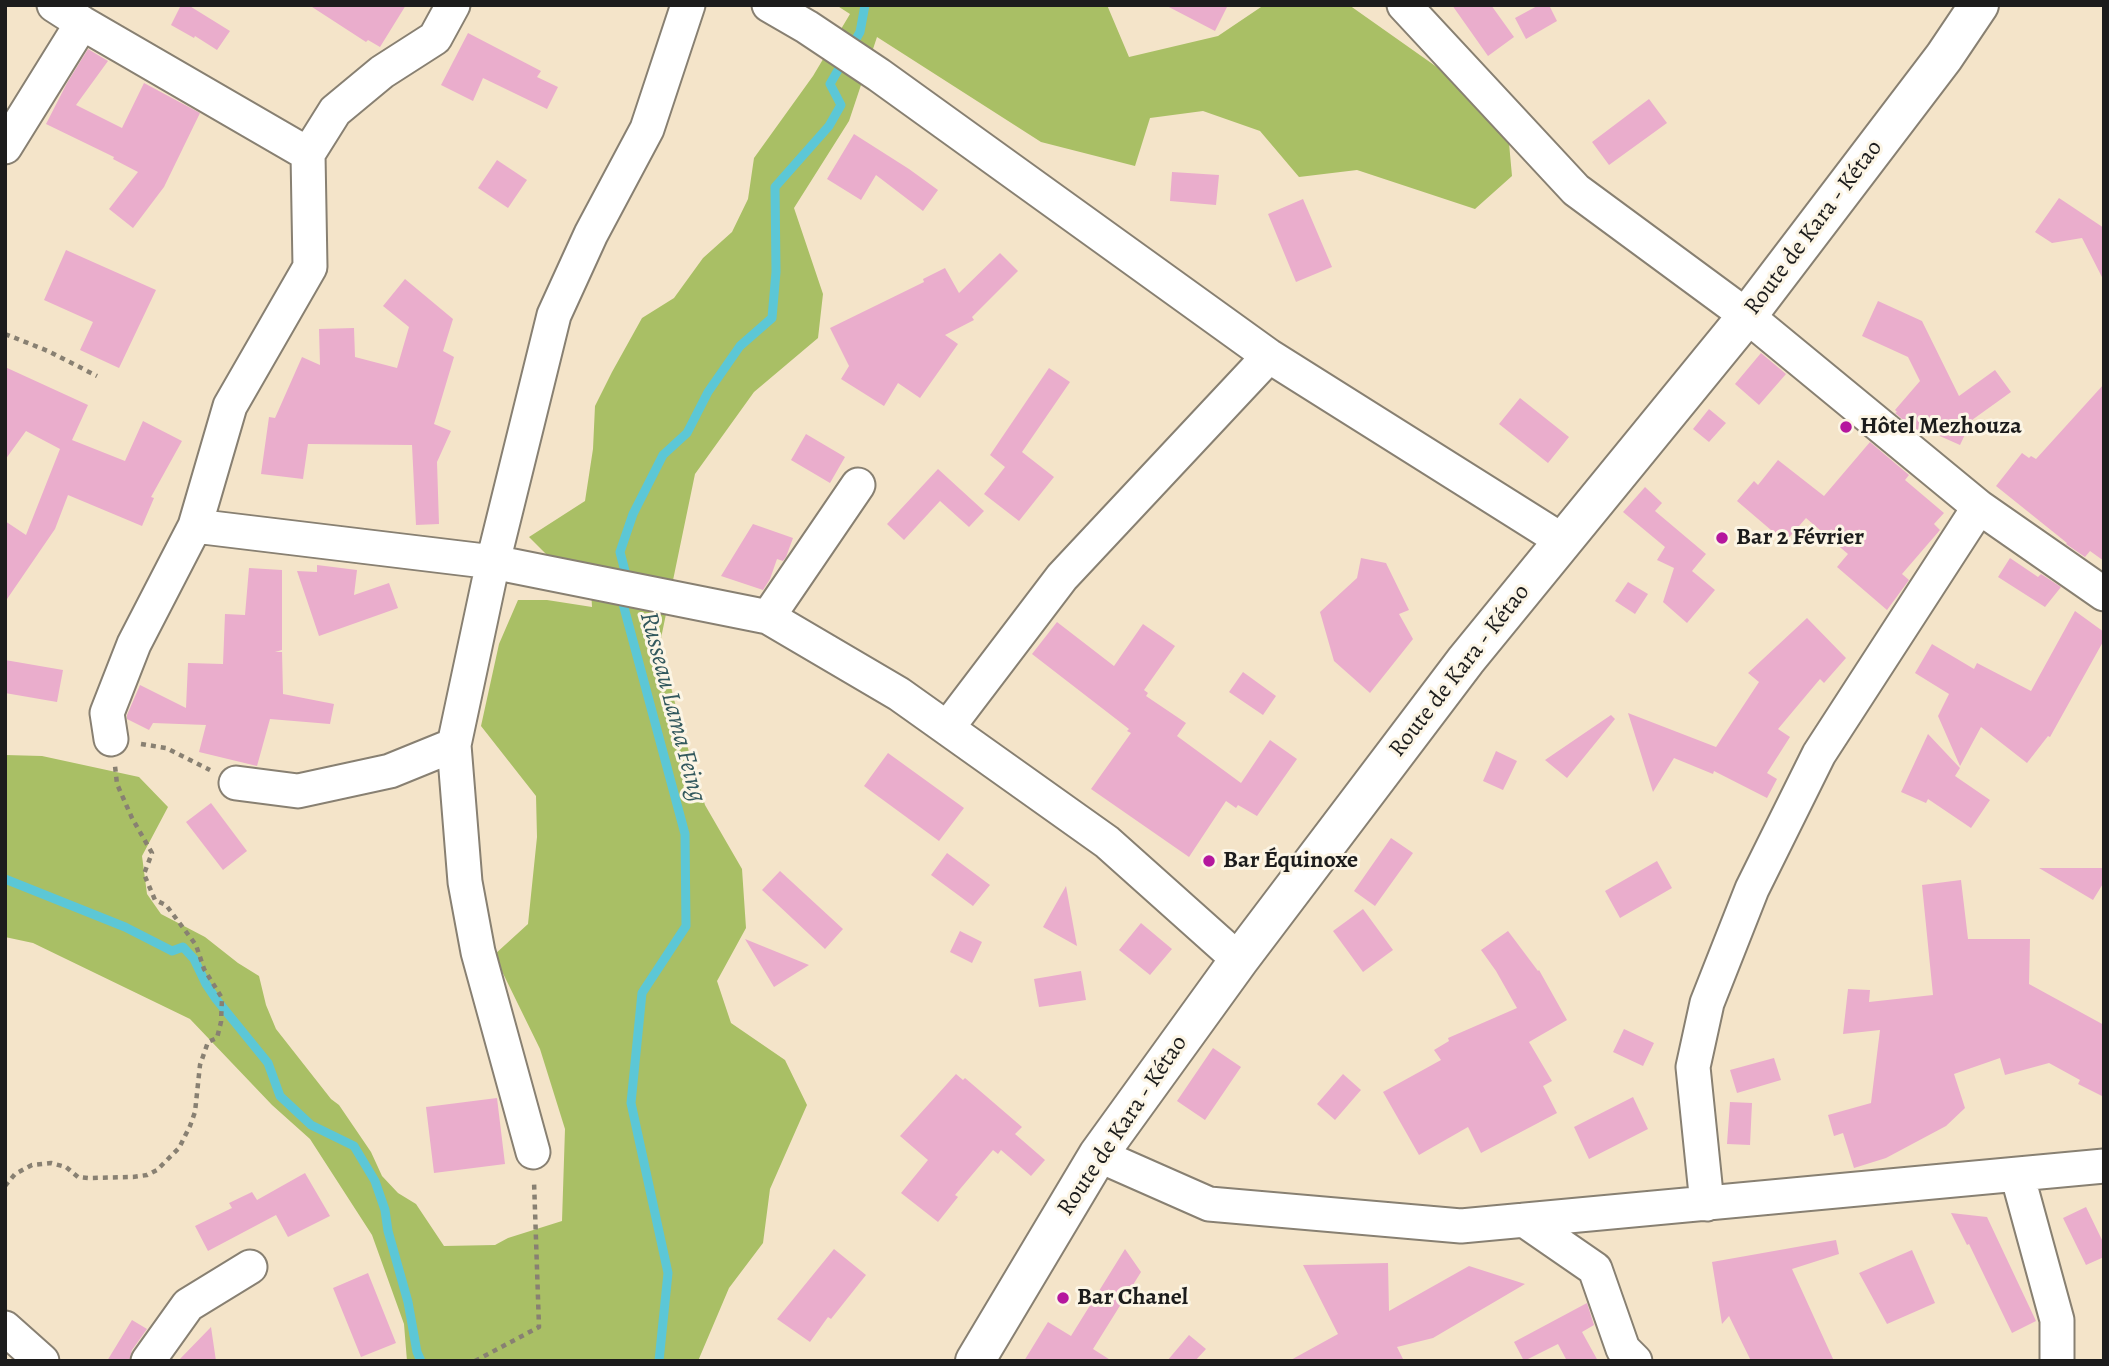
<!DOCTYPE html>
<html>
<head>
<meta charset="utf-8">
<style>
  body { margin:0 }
  #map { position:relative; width:2109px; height:1366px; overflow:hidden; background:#f4e4c9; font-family:Alegreya,serif }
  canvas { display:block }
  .frame { position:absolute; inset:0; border:7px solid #1c1c1c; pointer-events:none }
</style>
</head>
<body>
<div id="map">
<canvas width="2109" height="1366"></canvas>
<div class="frame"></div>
</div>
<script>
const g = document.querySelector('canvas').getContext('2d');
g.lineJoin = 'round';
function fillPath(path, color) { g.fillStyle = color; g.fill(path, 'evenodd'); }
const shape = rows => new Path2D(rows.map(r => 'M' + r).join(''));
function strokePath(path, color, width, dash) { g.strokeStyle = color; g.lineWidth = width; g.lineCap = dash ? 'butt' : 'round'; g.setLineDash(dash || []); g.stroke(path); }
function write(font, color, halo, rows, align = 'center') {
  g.font = font + ' Alegreya,serif'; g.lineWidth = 6; g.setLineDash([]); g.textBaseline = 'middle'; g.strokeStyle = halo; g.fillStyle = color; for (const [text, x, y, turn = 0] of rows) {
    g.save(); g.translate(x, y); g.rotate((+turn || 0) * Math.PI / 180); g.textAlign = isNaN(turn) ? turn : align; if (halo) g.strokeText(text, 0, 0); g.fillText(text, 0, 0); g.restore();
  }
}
const green = shape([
  [836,5,1107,5,1129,57,1218,36,1264,5,1349,5,1468,89,1508,132,1512,176,1475,209,1357,170,1299,177,1260,131,1203,111,1150,118,1135,166,1041,142,877,37,849,121,794,208,823,294,818,338,754,392,695,474,660,643,678,715,705,805,742,869,746,928,717,981,731,1023,785,1060,807,1105,770,1189,763,1243,729,1288,698,1361,407,1361,404,1324,372,1235,310,1139,272,1105,190,1019,33,943,5,937,5,755,42,756,139,777,168,807,142,856,147,894,161,914,205,937,238,963,259,976,266,1005,276,1029,331,1099,339,1105,371,1152,382,1176,398,1193,416,1204,444,1246,495,1245,508,1238,562,1221,565,1129,540,1049,494,955,528,924,537,837,536,796,481,726,499,644,518,600,547,600,592,607,590,569,546,554,529,537,585,501,593,449,595,406,612,372,642,318,674,298,703,258,732,232,748,199,754,158,813,76,850,14]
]);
const stream = shape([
  [5,879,125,927,172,951,183,947,194,959,206,984,216,999,268,1063,280,1096,311,1125,354,1146,375,1181,385,1210,388,1231,408,1302,417,1352,421,1361],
  [659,1361,668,1273,631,1103,642,993,686,926,685,834,622,600,626,575,620,552,633,514,663,455,687,433,708,392,740,346,772,318,776,272,775,187,829,126,841,105,830,84,860,32,865,5]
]);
const building = shape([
  [181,5,188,5,230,31,217,50,195,36,194,38,171,25],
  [309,5,406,5,380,47,368,40,366,42],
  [1165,5,1228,5,1215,31],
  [1452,5,1491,5,1514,37,1488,56],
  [1539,5,1549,5,1557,21,1526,39,1515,18],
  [468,33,541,71,537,77,558,87,547,109,483,78,473,101,441,85],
  [88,49,108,61,76,105,122,128,144,83,200,113,164,187,133,228,109,209,138,172,113,159,114,157,46,124,67,83],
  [1649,99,1667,123,1609,165,1592,142],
  [854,134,909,169,938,190,923,211,876,175,861,200,827,179],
  [497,160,527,180,508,208,478,188],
  [1172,172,1219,175,1216,205,1170,201],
  [2059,198,2104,228,2104,281,2082,238,2052,243,2035,232],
  [1303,199,1332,267,1296,282,1268,214],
  [66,250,156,290,119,368,80,350,93,322,44,300],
  [1000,253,1018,271,972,317,974,320,945,335,958,344,920,398,898,383,884,406,841,379,849,366,830,328,924,282,923,279,945,268,959,293],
  [405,279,453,319,443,351,454,357,434,424,451,431,437,462,439,524,416,525,412,445,308,444,303,479,261,474,269,417,275,418,302,357,320,365,319,329,354,328,355,357,397,368,409,327,383,306],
  [1878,301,1922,321,1959,396,1995,370,2011,392,1972,420,1960,445,1924,429,1920,434,1895,413,1897,412,1895,410,1920,381,1908,357,1862,336],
  [1761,353,1786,374,1759,405,1735,384],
  [5,367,88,405,72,440,125,461,143,421,182,441,151,497,154,498,142,526,68,495,55,529,5,602,5,521,26,535,60,449,26,431,5,460],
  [1049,368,1070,382,1022,452,1054,477,1019,521,984,494,1005,467,990,455],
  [2104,384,2104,561,2090,551,2085,557,2066,544,2067,543,1996,486,2022,453,2029,458,2031,456,2036,459],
  [1520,398,1569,437,1548,463,1499,424],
  [1709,409,1726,423,1709,442,1693,429],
  [806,434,845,457,830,483,791,460],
  [1870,442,1909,475,1905,480,1944,513,1934,524,1940,530,1902,574,1909,580,1887,610,1837,567,1848,554,1806,518,1785,542,1737,501,1754,481,1758,485,1778,460,1824,496],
  [938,469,984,511,969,527,940,501,904,540,887,524],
  [1645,487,1662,503,1655,511,1706,554,1692,571,1715,590,1687,623,1663,602,1674,568,1657,560,1665,547,1623,512],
  [753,524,793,538,786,557,783,561,777,559,770,579,763,590,721,576],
  [1361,558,1386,563,1409,610,1399,614,1413,639,1370,693,1334,661,1320,612,1357,578],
  [2010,558,2038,577,2041,574,2061,587,2045,607,1998,577],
  [317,565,357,570,354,595,389,583,398,608,319,636,297,571,317,572],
  [249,568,282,570,282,650,275,652,282,652,283,694,334,704,330,724,270,719,257,766,199,752,206,725,153,723,149,730,127,719,127,715,140,685,186,708,188,663,223,664,225,614,245,615],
  [1628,582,1648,594,1635,614,1615,601],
  [2075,611,2104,632,2104,640,2050,737,2048,736,2027,763,1981,727,1960,766,1938,716,1949,694,1915,673,1932,644,1974,669,1977,663,2031,691],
  [1807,618,1846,658,1824,683,1820,679,1778,729,1790,737,1767,773,1777,779,1767,798,1714,771,1713,774,1674,758,1653,792,1628,713,1716,747,1759,682,1748,673],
  [1057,622,1114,666,1143,624,1175,646,1144,690,1148,693,1146,696,1186,723,1177,736,1241,783,1270,740,1297,759,1257,816,1238,805,1236,808,1226,801,1189,857,1091,789,1131,733,1127,731,1129,729,1032,654],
  [5,660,63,670,57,702,5,693],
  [1243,672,1276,696,1263,715,1229,692],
  [1611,715,1615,719,1567,778,1545,760],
  [1928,734,1960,768,1955,776,1990,800,1971,828,1928,799,1926,803,1901,792],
  [1496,751,1517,761,1503,790,1483,781],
  [888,753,964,808,939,841,864,786],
  [211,803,247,851,223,870,186,822],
  [1391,838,1413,853,1375,906,1354,891],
  [947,853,990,885,973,906,931,875],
  [1657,861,1672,888,1620,918,1605,891],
  [2039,868,2104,868,2104,882,2093,900],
  [780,871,843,929,825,949,762,890],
  [1961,880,1968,939,2030,939,2029,984,2104,1025,2104,1097,2078,1084,2080,1080,2049,1063,2005,1075,2000,1058,1954,1074,1965,1108,1946,1126,1886,1158,1854,1168,1843,1133,1834,1136,1828,1115,1871,1103,1880,1030,1843,1034,1848,989,1870,990,1869,1002,1933,995,1922,885],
  [1066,886,1077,946,1043,927],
  [1363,909,1393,950,1363,972,1333,931],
  [1141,923,1172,949,1150,975,1119,950],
  [960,931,982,942,972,963,950,952],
  [1508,931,1538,971,1539,970,1567,1020,1529,1042,1552,1081,1543,1086,1557,1113,1481,1153,1468,1127,1419,1155,1383,1092,1441,1060,1434,1050,1449,1041,1448,1038,1517,1008,1496,971,1481,950],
  [745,939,809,965,774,987],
  [1081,971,1086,1000,1039,1007,1034,979],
  [1624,1029,1654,1043,1643,1066,1613,1052],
  [1213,1048,1241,1067,1205,1120,1177,1101],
  [1774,1058,1781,1080,1737,1093,1730,1070],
  [956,1074,963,1080,965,1078,1022,1127,1015,1134,1045,1160,1031,1176,1001,1150,998,1154,993,1150,955,1195,958,1197,938,1222,901,1193,928,1160,900,1136],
  [1343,1074,1361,1090,1335,1120,1317,1104],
  [1633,1097,1648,1129,1589,1159,1574,1127],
  [497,1098,505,1164,434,1173,426,1107],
  [1730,1102,1752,1103,1750,1145,1727,1144],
  [305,1173,330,1216,288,1237,276,1215,208,1251,195,1226,232,1208,229,1203,252,1192,257,1200],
  [2086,1207,2104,1244,2104,1257,2086,1265,2063,1218],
  [1951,1213,1987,1217,2036,1321,2012,1333,1969,1244,1967,1245],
  [1836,1240,1839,1254,1792,1269,1834,1361,1751,1361,1729,1316,1722,1324,1712,1262],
  [834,1249,866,1275,831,1319,828,1317,810,1342,777,1319],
  [1125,1249,1141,1272,1093,1349,1112,1361,1024,1361,1048,1322,1071,1336],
  [1912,1250,1935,1303,1887,1324,1859,1273],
  [1388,1263,1389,1311,1469,1266,1525,1284,1433,1338,1397,1347,1404,1361,1289,1361,1338,1334,1303,1265],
  [368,1273,396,1343,361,1357,333,1288],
  [1587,1303,1594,1325,1582,1332,1598,1361,1567,1361,1558,1344,1524,1361,1514,1342],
  [132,1320,147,1329,132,1350,129,1361,107,1361],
  [211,1327,216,1361,178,1361],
  [1189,1335,1206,1349,1195,1361,1167,1361]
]);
const path = shape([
  [5,334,48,351,97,376],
  [141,744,166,748,210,770],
  [5,1186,15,1174,32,1165,51,1163,66,1167,78,1177,88,1178,133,1177,147,1175,157,1170,179,1148,190,1126,195,1112,200,1065,208,1042,217,1038,221,1022,222,998,204,969,196,945,166,905,155,900,144,874,152,853,132,818,117,784,115,766],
  [475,1361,539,1327,534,1181]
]);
const minor = shape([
  [54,5,82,23,308,154,310,267,230,406,195,526,493,562,768,617,899,694,1107,842,1239,960],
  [769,5,807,27,879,75,1269,356,1563,541],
  [1404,5,1576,190,1747,316,1979,507,2104,594],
  [5,147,82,23],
  [308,154,335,111,382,72,435,38,453,5],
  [768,617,858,485],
  [948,727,1062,577,1269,356],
  [111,739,107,713,134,644,195,526],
  [454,745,465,882,478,952,533,1152],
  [236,783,298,791,390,771,454,745,493,562,554,315,591,234,647,129,688,5],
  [1098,1155,1209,1204,1461,1226,2104,1166],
  [2017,1174,2057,1320,2057,1361],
  [1707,1204,1693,1067,1707,1003,1752,889,1819,754,1979,507],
  [1524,1220,1595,1269,1623,1349,1635,1361],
  [5,1328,42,1361],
  [148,1361,188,1305,250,1267]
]);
const major = shape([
  [975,1361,1098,1155,1239,960,1466,660,1747,316,1944,57,1979,5]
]);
const markers = [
  [1846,427,7,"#b5179e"],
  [1722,538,7,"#b5179e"],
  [1209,861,7,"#b5179e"],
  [1063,1298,7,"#b5179e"]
];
const streetNames = [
  ["Route de Kara - Kétao",1814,228,-53],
  ["Route de Kara - Kétao",1460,671,-52],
  ["Route de Kara - Kétao",1123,1126,-56]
];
const poiNames = [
  ["Hôtel Mezhouza",1860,427],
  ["Bar 2 Février",1736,538],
  ["Bar Équinoxe",1223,861],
  ["Bar Chanel",1077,1298]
];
const waterNames = [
  ["Russeau Lama Feing",672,707,75]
];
fillPath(green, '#a9bf65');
strokePath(stream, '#5cc7d6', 9);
fillPath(building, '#eaadcc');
strokePath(minor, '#888072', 37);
strokePath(major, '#888072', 42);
strokePath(path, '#888072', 4.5, [5, 5]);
strokePath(minor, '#fff', 33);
strokePath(major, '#fff', 38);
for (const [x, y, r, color] of markers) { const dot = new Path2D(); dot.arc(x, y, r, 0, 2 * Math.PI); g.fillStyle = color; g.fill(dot); strokePath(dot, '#fcf5e5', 2.5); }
write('24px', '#1c1c1c', '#fcf5e5', streetNames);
write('bold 24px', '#1c1c1c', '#fcf5e5', poiNames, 'left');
write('italic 26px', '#32585d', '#fcf5e5', waterNames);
</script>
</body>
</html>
